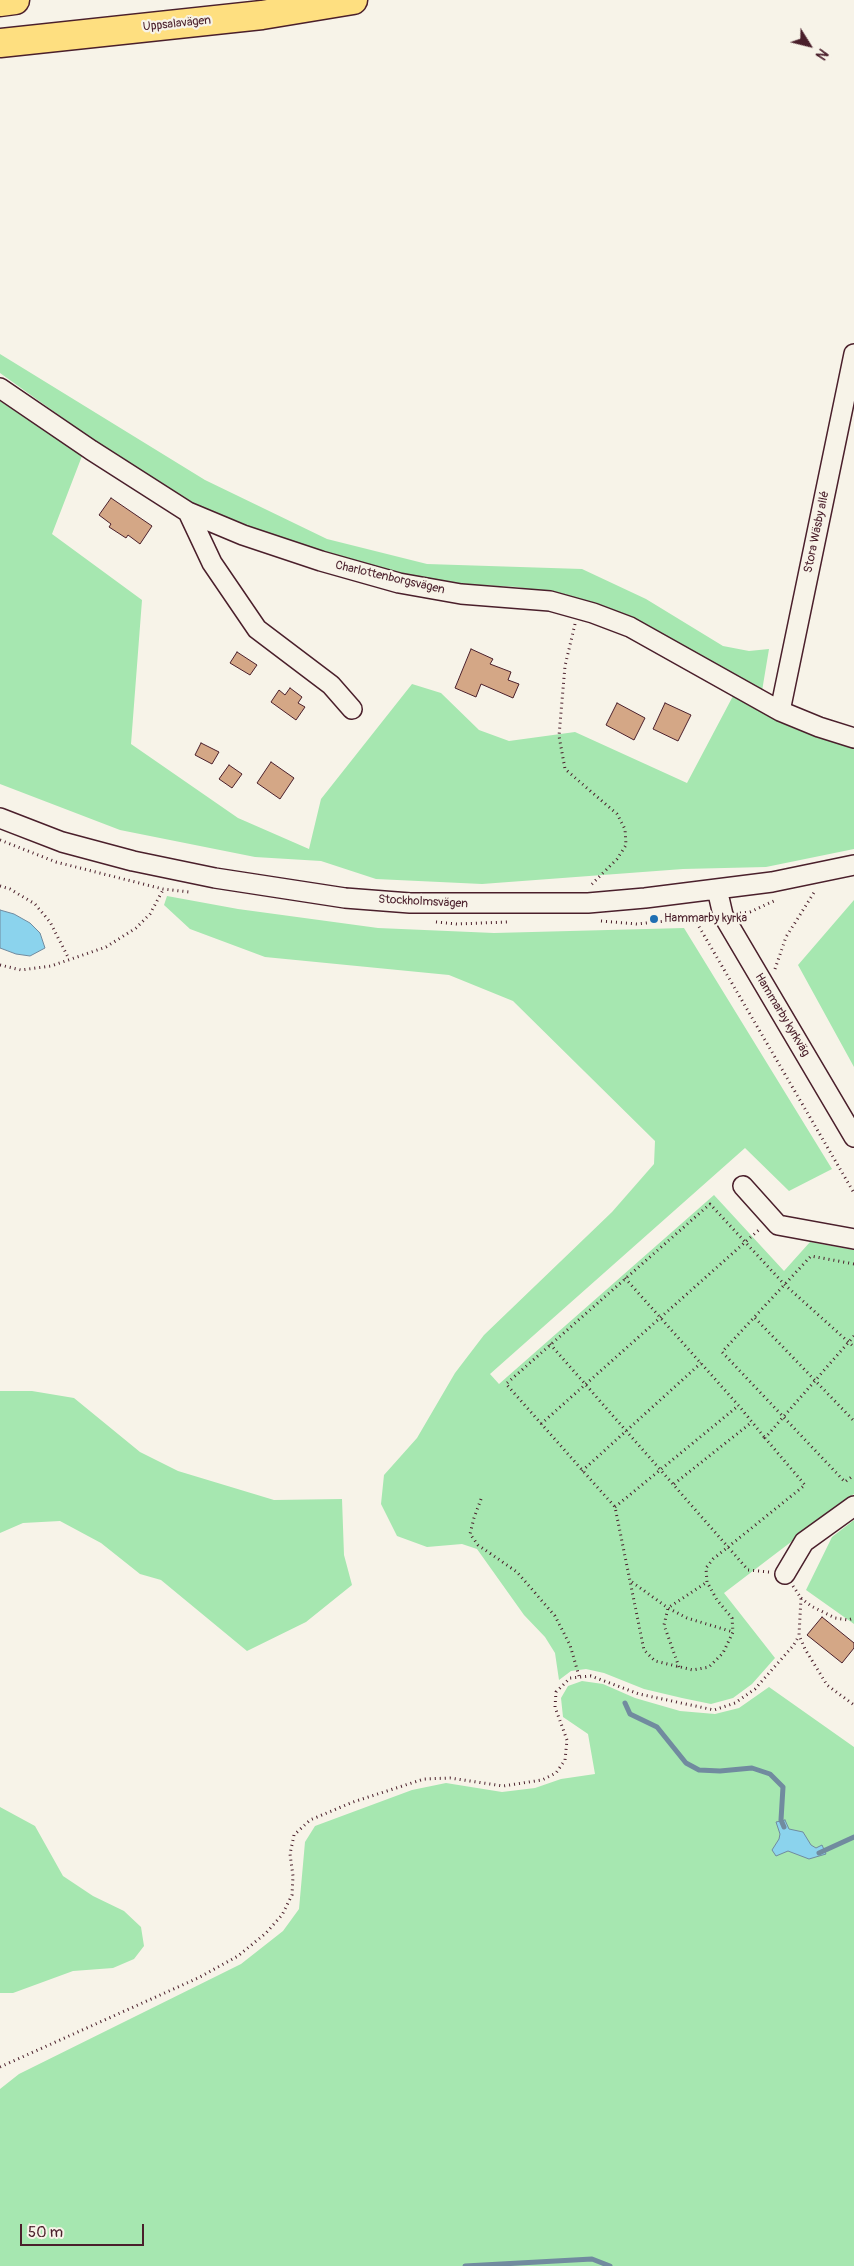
<!DOCTYPE html>
<html>
<head>
<meta charset="utf-8">
<style>
  body { margin:0 }
  #map { position:relative; width:854px; height:2266px; overflow:hidden; background:#f7f3e8; font-family:Pangolin,sans-serif }
  canvas { display:block }
  .north { position:absolute; left:784px; top:20px; width:50px; height:50px; -webkit-text-stroke:4px #f7f3e8; paint-order:stroke; rotate:126deg; font-size:14px; font-weight:700; line-height:20px; text-align:center; color:#4a1f2b }
  .north::after { content:''; display:block; margin:auto; width:18px; height:22px; background:#4a1f2b; clip-path:polygon(50% 0,100% 100%,50% 72%,0 100%) }
  .scale { position:absolute; left:20px; top:2224px; width:124px; height:22px; box-sizing:border-box; border:2px solid #4a1f2b; border-top:0; padding-left:6px; font-size:15px; line-height:18px; white-space:nowrap; color:#4a1f2b; -webkit-text-stroke:4px #f7f3e8; paint-order:stroke }
</style>
</head>
<body>
<div id="map">
<canvas width="854" height="2266"></canvas>
<div class="north">N</div>
<div class="scale">50 m</div>
</div>
<script>
const g = document.querySelector('canvas').getContext('2d');
g.lineJoin = 'round';
function fillPath(path, color) { g.fillStyle = color; g.fill(path, 'evenodd'); }
const shape = rows => new Path2D(rows.map(r => 'M' + r).join(''));
function strokePath(path, color, width, dash) { g.strokeStyle = color; g.lineWidth = width; g.lineCap = dash ? 'butt' : 'round'; g.setLineDash(dash || []); g.stroke(path); }
function write(font, color, halo, rows, align = 'center') {
  g.font = font + ' Pangolin,sans-serif'; g.lineWidth = 4.5; g.setLineDash([]); g.textBaseline = 'middle'; g.strokeStyle = halo; g.fillStyle = color; for (const [text, x, y, turn = 0] of rows) {
    g.save(); g.translate(x, y); g.rotate((+turn || 0) * Math.PI / 180); g.textAlign = isNaN(turn) ? turn : align; if (halo) g.strokeText(text, 0, 0); g.fillText(text, 0, 0); g.restore();
  }
}
const green = shape([
  [0,354,205,480,327,539,427,564,582,569,646,599,723,646,749,651,769,649,762,691,638,620,587,602,518,587,439,583,383,570,321,554,199,507,130,466,0,373],
  [0,401,82,456,52,534,142,600,131,744,238,818,309,849,321,799,412,684,441,693,479,730,509,741,575,732,687,783,733,696,793,728,854,748,854,849,766,867,683,869,482,884,376,879,321,861,255,857,120,830,0,784],
  [167,896,238,909,378,928,494,933,684,928,832,1169,789,1191,745,1148,490,1374,499,1384,714,1195,784,1271,810,1242,854,1250,854,1494,724,1593,775,1658,752,1684,733,1698,711,1704,682,1698,644,1689,604,1673,586,1669,571,1671,559,1680,555,1653,545,1637,524,1615,477,1549,462,1544,427,1547,397,1536,381,1504,384,1475,417,1438,455,1373,484,1335,612,1212,654,1164,655,1141,513,1001,449,975,265,957,190,929,164,905],
  [854,900,854,1067,798,965],
  [0,1391,32,1391,74,1398,140,1452,178,1471,274,1500,342,1499,344,1555,352,1585,306,1622,247,1651,161,1580,140,1574,101,1543,60,1521,23,1523,0,1533],
  [854,1520,854,1624,806,1590,832,1537],
  [582,1681,603,1684,635,1698,680,1711,715,1714,739,1708,769,1687,854,1747,854,2266,0,2266,0,2089,19,2074,241,1964,283,1931,299,1909,305,1842,315,1826,412,1790,446,1783,502,1792,535,1788,561,1779,595,1774,588,1734,563,1717,561,1698,568,1686],
  [0,1807,35,1826,63,1876,93,1896,124,1911,141,1927,144,1946,134,1959,113,1968,73,1971,13,1993,0,1993]
]);
const water = shape([
  [0,910,14,914,30,923,40,933,45,948,30,956,16,954,0,948,0,910],
  [785,1820,789,1829,803,1832,811,1845,816,1848,822,1845,826,1854,809,1859,788,1851,776,1856,772,1850,779,1839,780,1834,776,1822,785,1820]
]);
const stream = shape([
  [625,1703,630,1714,657,1727,686,1763,699,1770,720,1771,752,1768,770,1774,783,1787,781,1820,784,1827],
  [819,1853,854,1837],
  [465,2266,592,2259,610,2266]
]);
const building = shape([
  [111,498,152,526,140,544,128,535,126,538,109,527,111,524,99,515,111,498],
  [471,649,493,659,490,664,511,672,508,680,519,684,513,698,481,684,476,697,455,688,471,649],
  [237,652,257,665,250,675,230,663,237,652],
  [290,688,302,697,298,703,305,707,296,720,271,702,279,690,285,695,290,688],
  [617,703,645,718,634,740,606,725,617,703],
  [665,703,691,715,678,741,653,729,665,703],
  [201,743,219,752,212,764,195,755,201,743],
  [271,762,294,778,280,799,257,783,271,762],
  [229,765,242,774,232,788,219,779,229,765],
  [822,1617,854,1643,854,1648,842,1663,807,1635,822,1617]
]);
const path = shape([
  [575,624,565,666,559,736,565,769,617,814,625,829,626,845,617,859,591,885],
  [0,840,56,862,163,889,189,892],
  [0,886,10,889,35,904,50,922,69,959],
  [740,913,750,912,776,900],
  [694,918,854,1193],
  [601,921,637,924,707,917],
  [436,922,457,924,507,922],
  [0,965,21,970,51,966,106,947,136,928,150,914,164,888],
  [775,969,786,937,815,891],
  [854,1264,811,1256,722,1352,845,1482,854,1475],
  [625,1278,739,1406,765,1438],
  [755,1318,854,1421],
  [550,1344,728,1547,805,1485,765,1438,854,1336],
  [541,1424,761,1228],
  [582,1471,701,1363],
  [674,1484,752,1422],
  [481,1499,474,1518,470,1534,478,1545,517,1572,555,1616,570,1645,579,1676],
  [615,1507,738,1406],
  [769,1572,748,1570,728,1547,713,1559,706,1568,707,1582,717,1600,732,1618,733,1632,723,1653,709,1667,693,1670,655,1661,644,1650,615,1507,506,1384,710,1204,784,1284,854,1347],
  [632,1582,668,1608,687,1618,733,1632],
  [793,1586,801,1598,799,1635,805,1649,827,1685,854,1705],
  [801,1598,811,1606,835,1618,848,1620,854,1618],
  [679,1667,664,1625,668,1608,707,1582],
  [0,2067,198,1978,238,1956,266,1933,282,1915,292,1895,293,1876,290,1854,294,1835,310,1820,353,1802,424,1779,450,1778,503,1786,542,1780,556,1773,565,1760,567,1740,555,1707,556,1692,570,1678,591,1676,639,1694,714,1710,735,1703,755,1689,793,1646,799,1636]
]);
const minor = shape([
  [0,388,91,450,188,512,243,535,321,561,399,583,461,594,550,601,593,613,630,627,780,711,819,727,854,738],
  [188,512,212,563,257,629,331,685,352,709],
  [780,711,854,354],
  [0,818,62,842,133,861,215,878,345,898,410,903,588,903,645,898,772,882,854,865],
  [717,889,723,915,854,1137],
  [743,1186,778,1225,854,1239],
  [785,1574,804,1542,854,1506]
]);
const highway = shape([
  [0,2,15,0],
  [0,43,262,15,353,0]
]);
const markers = [
  [654,919,5,"#1f6fb2"]
];
const streetNames = [
  ["Uppsalavägen",177,24,-6],
  ["Stora Wäsby allé",817,532,-78],
  ["Charlottenborgsvägen",390,578,13],
  ["Stockholmsvägen",423,902,3],
  ["Hammarby kyrkväg",782,1015,59]
];
const poiNames = [
  ["Hammarby kyrka",664,919]
];
fillPath(green, '#a6e7b0');
fillPath(water, '#8bd3ed');
strokePath(water, '#718b9f', 1);
strokePath(stream, '#718b9f', 5);
fillPath(building, '#d4a786');
strokePath(building, '#4a1f2b', 1);
strokePath(minor, '#4a1f2b', 22);
strokePath(highway, '#4a1f2b', 31);
strokePath(path, '#4a1f2b', 3, [1, 4]);
strokePath(minor, '#f7f3e8', 19);
strokePath(highway, '#fedf80', 28);
for (const [x, y, r, color] of markers) { const dot = new Path2D(); dot.arc(x, y, r, 0, 2 * Math.PI); g.fillStyle = color; g.fill(dot); strokePath(dot, '#f7f3e8', 2); }
write('12px', '#4a1f2b', '#f7f3e8', streetNames);
write('12px', '#4a1f2b', '#f7f3e8', poiNames, 'left');
</script>
</body>
</html>
